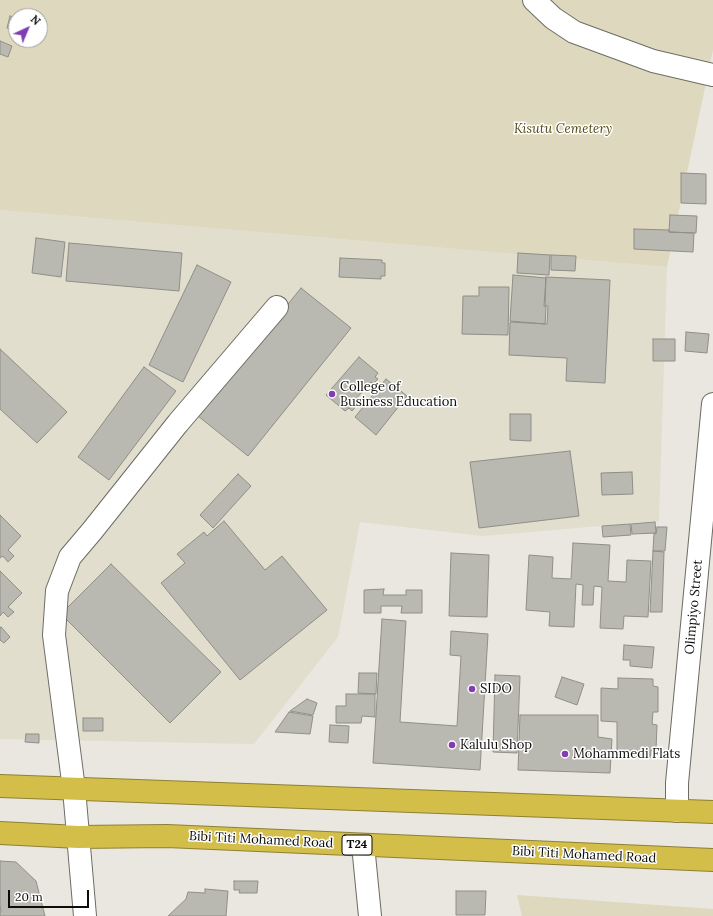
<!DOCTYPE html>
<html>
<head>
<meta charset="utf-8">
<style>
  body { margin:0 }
  #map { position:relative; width:713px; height:916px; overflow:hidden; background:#e9e7df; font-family:Lora,serif }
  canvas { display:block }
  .north { position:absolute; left:8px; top:8px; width:40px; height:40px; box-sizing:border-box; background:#fff; border:1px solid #9e9e9d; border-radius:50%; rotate:44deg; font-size:11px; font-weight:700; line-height:16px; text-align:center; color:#0c0c09 }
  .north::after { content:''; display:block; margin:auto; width:14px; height:18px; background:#823db1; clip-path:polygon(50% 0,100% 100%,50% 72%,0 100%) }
  .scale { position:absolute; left:8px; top:890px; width:81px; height:18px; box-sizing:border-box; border:2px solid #0c0c09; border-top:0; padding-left:5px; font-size:12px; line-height:14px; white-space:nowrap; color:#0c0c09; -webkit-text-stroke:3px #fff; paint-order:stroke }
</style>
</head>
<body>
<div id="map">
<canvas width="713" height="916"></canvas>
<div class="north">N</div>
<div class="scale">20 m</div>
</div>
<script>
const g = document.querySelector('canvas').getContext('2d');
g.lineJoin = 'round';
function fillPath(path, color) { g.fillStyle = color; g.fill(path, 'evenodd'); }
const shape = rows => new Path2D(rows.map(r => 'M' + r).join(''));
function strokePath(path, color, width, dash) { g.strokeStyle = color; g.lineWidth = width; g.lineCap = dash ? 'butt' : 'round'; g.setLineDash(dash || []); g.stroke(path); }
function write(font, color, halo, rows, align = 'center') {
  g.font = font + ' Lora,serif'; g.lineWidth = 3; g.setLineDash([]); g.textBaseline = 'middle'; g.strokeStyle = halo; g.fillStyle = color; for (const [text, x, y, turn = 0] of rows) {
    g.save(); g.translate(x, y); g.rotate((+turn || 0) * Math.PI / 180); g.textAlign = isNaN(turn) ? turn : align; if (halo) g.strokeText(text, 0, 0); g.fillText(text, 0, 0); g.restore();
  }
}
const built = shape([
  [0,210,667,267,659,521,483,536,360,522,338,637,254,744,0,739]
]);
const green = shape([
  [0,0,713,0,713,50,667,267,0,210],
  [16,16,40,16,40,40,16,40],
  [517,895,713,909,713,916,522,916]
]);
const building = shape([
  [10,16,16,18,16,31,7,28,10,16],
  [0,41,12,46,8,57,0,54,0,41],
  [681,173,706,174,706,204,681,203,681,173],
  [670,215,697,216,696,233,669,232,670,215],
  [634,229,669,230,669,232,694,233,693,252,634,249,634,229],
  [36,238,65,242,61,277,32,273,36,238],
  [69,243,182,253,179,291,66,281,69,243],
  [518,253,550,255,549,275,517,273,518,253],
  [551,255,576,256,575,271,551,270,551,255],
  [340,258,382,260,382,263,385,263,385,276,381,276,381,279,339,277,340,258],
  [197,265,231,282,183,382,149,365,197,265],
  [513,275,546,278,544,306,546,307,545,324,510,321,513,275],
  [546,277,610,280,605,383,566,381,567,358,509,355,510,322,547,324,548,306,545,306,546,277],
  [479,287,509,287,508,335,462,334,463,296,479,296,479,287],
  [301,288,351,328,248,456,198,416,301,288],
  [686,332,709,334,707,353,685,351,686,332],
  [653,339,675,339,675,361,653,361,653,339],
  [0,349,67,412,37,443,0,409,0,349],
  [359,357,378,373,375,377,378,379,373,384,371,382,353,402,357,405,352,411,349,408,345,411,326,395,359,357],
  [144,367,176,391,109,480,78,457,144,367],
  [386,379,407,396,376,435,355,417,386,379],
  [510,414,531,414,531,441,510,440,510,414],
  [570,451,579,516,479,528,470,462,570,451],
  [632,472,633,494,602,495,601,473,632,472],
  [238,474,251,486,213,528,200,515,238,474],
  [0,515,21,536,8,550,14,556,8,562,3,556,0,558,0,515],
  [224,521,265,570,282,556,327,610,240,680,161,583,185,563,177,554,204,532,207,536,224,521],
  [655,522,656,533,632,534,631,524,655,522],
  [630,524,631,535,603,537,602,526,630,524],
  [657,527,667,527,665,551,653,551,654,533,656,534,657,527],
  [573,543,610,545,608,581,626,582,627,560,651,561,648,617,624,616,623,629,600,628,602,587,594,586,593,605,582,605,583,585,576,584,574,627,549,626,550,612,526,610,529,555,553,557,552,578,571,579,573,543],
  [653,551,664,552,662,612,650,612,653,551],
  [451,553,489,555,487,617,449,616,451,553],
  [111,564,221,672,170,723,61,614,111,564],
  [0,571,22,593,8,607,14,612,8,617,3,612,0,616,0,571],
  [384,589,383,595,406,595,406,590,422,590,422,613,401,613,402,606,381,606,381,613,364,613,364,590,384,589],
  [382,619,406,621,400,722,457,726,461,656,450,655,451,631,488,634,480,770,373,763,382,619],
  [1,627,10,637,4,643,0,640,0,628,1,627],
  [624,645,654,647,652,668,630,666,630,660,623,660,624,645],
  [359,673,377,673,376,694,358,693,359,673],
  [495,675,520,676,517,753,493,752,495,675],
  [562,677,584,684,577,705,555,697,562,677],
  [618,678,653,679,653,686,658,687,658,712,653,712,652,724,657,725,656,750,651,750,650,758,617,756,617,722,601,721,601,688,618,689,618,678],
  [346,694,375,694,375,717,362,716,361,723,336,723,336,706,346,706,346,694],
  [307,699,317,703,313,715,290,711,307,699],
  [289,712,313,716,310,734,275,732,289,712],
  [520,715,598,715,598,737,612,739,610,773,518,770,520,715],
  [83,718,103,718,103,731,83,731,83,718],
  [330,725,349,726,348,743,329,742,330,725],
  [26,734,39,734,39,743,25,742,26,734],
  [0,861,16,862,36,881,45,916,0,916,0,912,1,912,0,905,0,861],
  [234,881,258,881,257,893,239,893,240,890,234,890,234,881],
  [205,889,228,891,226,916,168,916,186,899,188,892,205,893,205,889],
  [456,891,486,891,485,915,456,915,456,891]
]);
const minor = shape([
  [534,0,553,18,574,32,653,61,713,75],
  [677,811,677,783,713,404],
  [363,845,370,916],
  [85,916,74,789,54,635,57,591,70,557,92,531,178,423,277,307]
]);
const highway = shape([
  [0,786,713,812],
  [0,833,78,837,167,836,713,860]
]);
const markers = [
  [332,394,4,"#823db1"],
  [472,689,4,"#823db1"],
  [452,745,4,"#823db1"],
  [565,754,4,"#823db1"]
];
const shields = [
  [357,845,30]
];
const shieldNames = [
  ["T24",357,845]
];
const parkNames = [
  ["Kisutu Cemetery",563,129]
];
const poiNames = [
  ["College of",340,387],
  ["Business Education",340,402],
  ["SIDO",480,689],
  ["Kalulu Shop",460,745],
  ["Mohammedi Flats",573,754]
];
const streetNames = [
  ["Olimpiyo Street",694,607,-85],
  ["Bibi Titi Mohamed Road",261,840,3],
  ["Bibi Titi Mohamed Road",584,855,3]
];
fillPath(built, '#e1dece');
fillPath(green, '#ded9be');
fillPath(building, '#bab9b1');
strokePath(building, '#908f87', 1);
strokePath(minor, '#6d6c64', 24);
strokePath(highway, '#8e8033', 24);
strokePath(minor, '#fff', 22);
strokePath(highway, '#d4be4a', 22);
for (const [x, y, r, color] of markers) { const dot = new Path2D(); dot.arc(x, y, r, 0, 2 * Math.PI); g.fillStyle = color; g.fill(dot); strokePath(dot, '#fff', 1.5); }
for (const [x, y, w] of shields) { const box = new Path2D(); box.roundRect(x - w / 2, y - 10, w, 20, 3); g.fillStyle = '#fff'; g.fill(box); strokePath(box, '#0c0c09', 1); }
write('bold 12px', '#0c0c09', null, shieldNames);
write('italic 13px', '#544a15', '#fff', parkNames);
write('13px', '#0c0c09', '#fff', poiNames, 'left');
write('13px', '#0c0c09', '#fff', streetNames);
</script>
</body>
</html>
